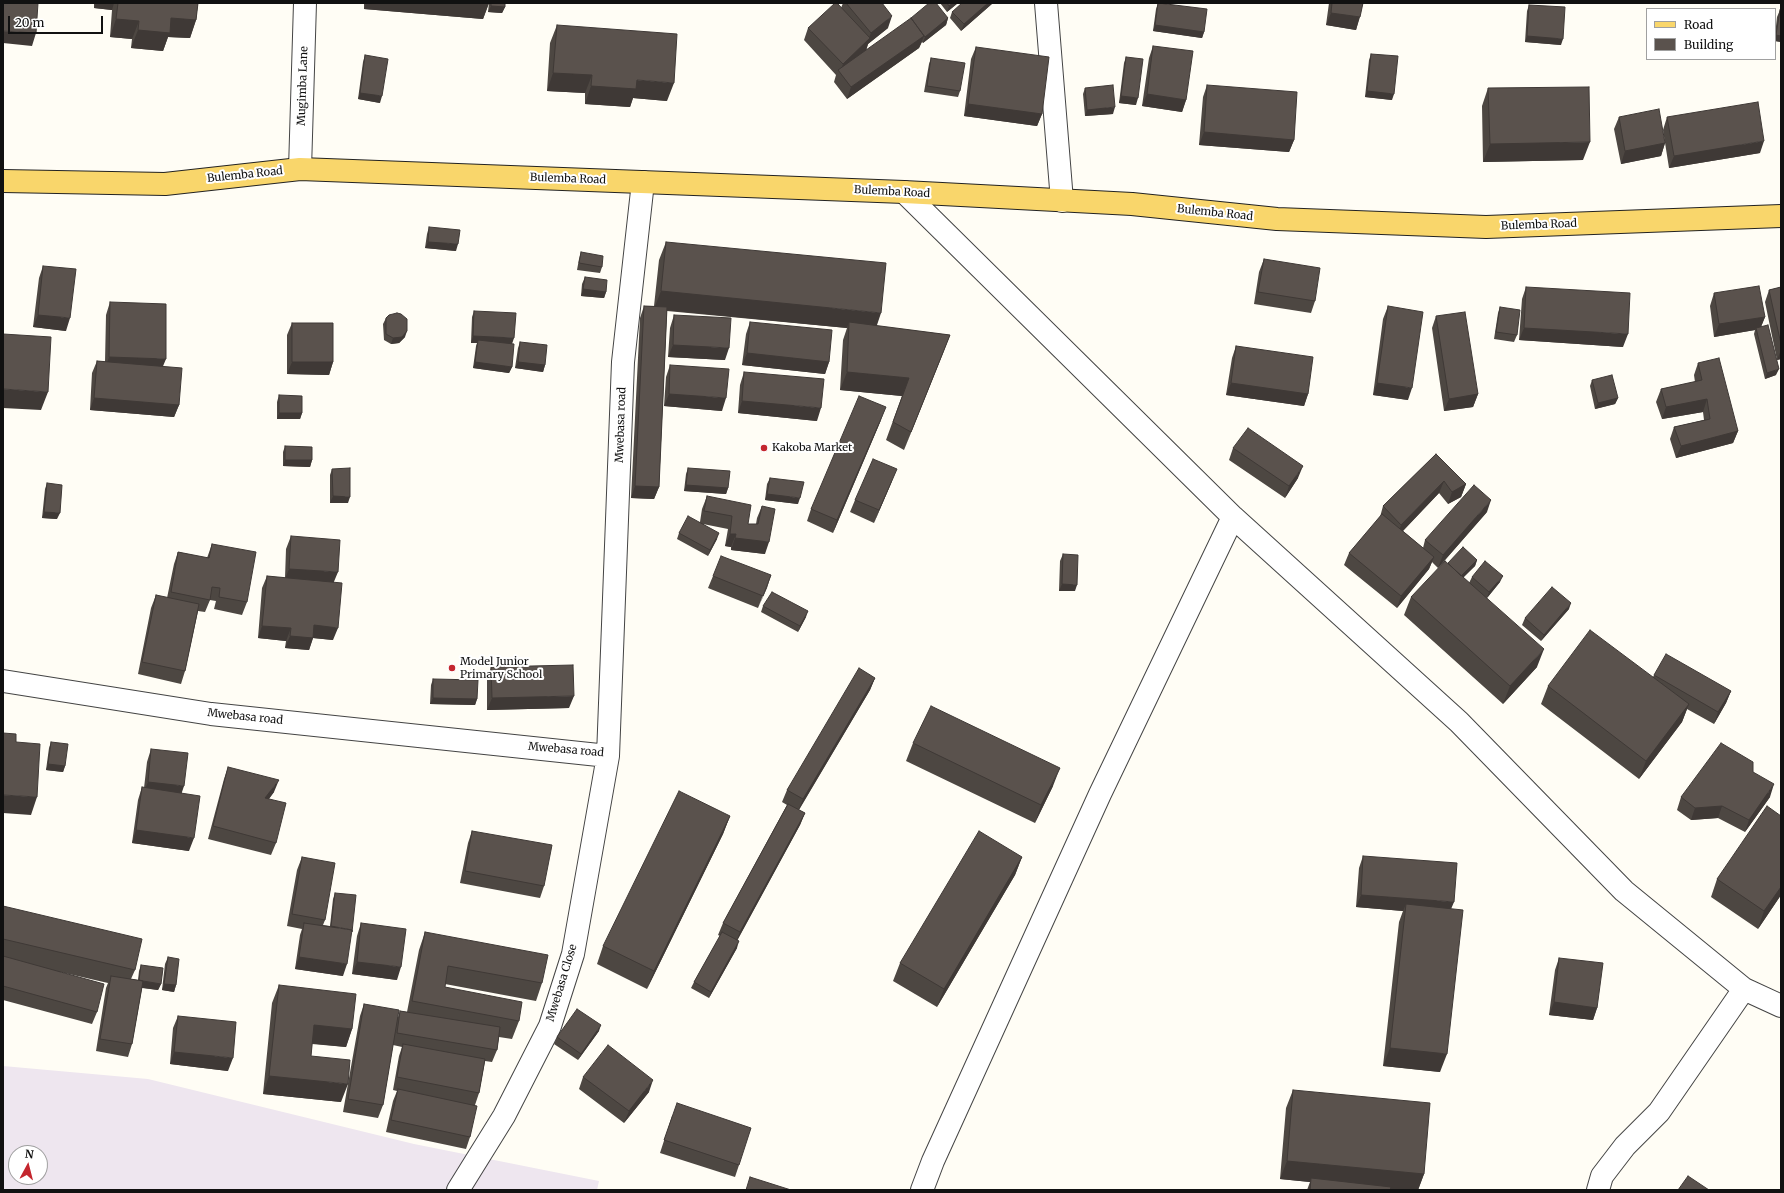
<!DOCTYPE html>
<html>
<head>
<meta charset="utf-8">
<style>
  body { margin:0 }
  #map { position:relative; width:1784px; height:1193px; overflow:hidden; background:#fffdf5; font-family:Merriweather,serif }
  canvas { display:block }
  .frame { position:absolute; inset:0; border:4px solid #111; pointer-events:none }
  .legend { position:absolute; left:1646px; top:8px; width:130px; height:52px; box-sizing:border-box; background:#fff; border:1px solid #a0a0a0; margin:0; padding:5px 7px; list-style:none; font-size:12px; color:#111 }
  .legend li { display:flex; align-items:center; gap:8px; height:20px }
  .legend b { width:20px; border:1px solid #a0a0a0 }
  .north { position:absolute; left:8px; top:1145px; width:40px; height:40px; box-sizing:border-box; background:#fff; border:1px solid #a0a0a0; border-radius:50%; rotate:7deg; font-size:11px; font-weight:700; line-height:16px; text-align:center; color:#111 }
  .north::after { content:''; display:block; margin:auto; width:14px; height:18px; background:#c4262e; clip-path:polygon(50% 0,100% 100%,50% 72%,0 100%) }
  .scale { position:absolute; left:8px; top:16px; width:95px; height:18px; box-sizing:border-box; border:2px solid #111; border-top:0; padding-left:5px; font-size:12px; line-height:14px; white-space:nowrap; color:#111; -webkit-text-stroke:3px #fff; paint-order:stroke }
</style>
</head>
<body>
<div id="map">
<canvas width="1784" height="1193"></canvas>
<div class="frame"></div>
<ul class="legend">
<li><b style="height:5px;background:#f9d66b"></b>Road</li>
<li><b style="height:11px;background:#5a524d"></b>Building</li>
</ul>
<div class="north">N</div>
<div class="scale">20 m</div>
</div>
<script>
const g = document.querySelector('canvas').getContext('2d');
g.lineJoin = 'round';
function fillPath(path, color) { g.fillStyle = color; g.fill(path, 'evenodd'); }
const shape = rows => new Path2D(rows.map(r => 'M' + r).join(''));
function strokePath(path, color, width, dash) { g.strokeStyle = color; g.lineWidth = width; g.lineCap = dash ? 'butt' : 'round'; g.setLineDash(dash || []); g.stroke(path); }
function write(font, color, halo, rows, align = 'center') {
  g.font = font + ' Merriweather,serif'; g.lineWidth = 4; g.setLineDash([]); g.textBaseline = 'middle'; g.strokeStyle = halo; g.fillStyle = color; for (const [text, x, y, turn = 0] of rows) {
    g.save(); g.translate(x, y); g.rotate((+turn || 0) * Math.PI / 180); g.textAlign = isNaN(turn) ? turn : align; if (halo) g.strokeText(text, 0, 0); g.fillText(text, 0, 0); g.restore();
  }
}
const industrial = shape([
  [3,1066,148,1079,414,1144,599,1181,597,1190,3,1190],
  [16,1153,40,1153,40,1177,16,1177]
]);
const minor = shape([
  [1046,3,1062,201],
  [300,169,305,3],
  [904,192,1233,517,1459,722,1624,891,1744,989,1781,1006],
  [3,681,211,714,608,756],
  [458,1190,504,1116,550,1026,573,954,608,756,623,362,643,182],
  [922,1190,933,1161,1100,794,1233,517],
  [1598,1190,1602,1176,1625,1146,1659,1112,1744,989]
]);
const major = shape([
  [3,181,165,184,300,169,904,192,1132,204,1277,219,1486,227,1781,216]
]);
const wall = shape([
  [94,3,198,3,196,20,190,38,168,37,163,51,131,48,132,39,110,37,112,10,94,8],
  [364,3,489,3,483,19,364,9],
  [489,3,505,3,505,7,502,13,488,12],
  [843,3,882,3,888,28,868,44,866,50,948,18,946,25,923,43,922,42,919,48,847,99,834,82,836,75,804,40,808,28,841,8],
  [940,3,958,3,947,12],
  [993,3,961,31,950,18,952,12],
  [1158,3,1204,32,1202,38,1153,31,1156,9],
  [1329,3,1363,3,1356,30,1326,25],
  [1529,5,1561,45,1525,42,1527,11],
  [1780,10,1781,42,1775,41,1775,35,1777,17],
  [557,25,667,101,633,98,630,107,585,104,585,93,547,91,550,43],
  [1153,46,1186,100,1182,112,1142,106,1149,58],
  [976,47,1042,114,1037,126,964,116,971,59],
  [1371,54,1392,100,1365,97,1369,60],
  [365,55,380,103,358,99,363,62],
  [1126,57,1136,105,1119,103,1124,63],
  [931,58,960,91,958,97,924,92,929,64],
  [1207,85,1294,140,1289,152,1199,145,1203,97],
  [1085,88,1113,114,1085,116,1083,94],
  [1488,88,1583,160,1483,162,1482,106],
  [1619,117,1665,143,1661,156,1621,164,1614,129],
  [1667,117,1760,153,1669,168,1663,130],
  [429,227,456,251,425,248,427,234],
  [666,242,877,326,950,335,943,353,904,450,886,440,902,396,840,390,843,340,847,328,667,311,659,487,654,499,631,498,640,318,644,306,654,306,659,260],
  [581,252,602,267,600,273,577,270,579,259],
  [1264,259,1315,301,1311,313,1254,304,1259,272],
  [43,266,66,331,33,327,39,278],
  [585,277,606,292,604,298,581,296,582,284],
  [1526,287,1623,347,1519,340,1522,299],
  [1781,287,1781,359,1777,360,1765,302,1769,290],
  [1714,293,1765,317,1761,327,1776,375,1765,379,1754,334,1755,330,1714,337,1710,306],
  [110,302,163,366,179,405,174,417,90,410,92,373,97,361,105,362,106,315],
  [1388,306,1408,400,1373,395,1383,319],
  [1500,307,1517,335,1514,342,1494,339,1498,313],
  [474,311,512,344,512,367,509,373,473,368,476,346,477,343,471,343,472,317],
  [674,315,725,360,668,357,670,328],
  [1436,316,1478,394,1473,407,1444,411,1432,328],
  [386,318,405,337,399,343,391,344,384,340,383,324],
  [750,322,829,362,825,374,742,365,746,334],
  [292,323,333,362,329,375,287,374,287,335],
  [520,342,545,365,543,372,515,368,518,348],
  [1236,346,1308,394,1304,406,1226,395,1232,358],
  [1698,363,1738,431,1733,443,1676,458,1670,439,1674,427,1704,420,1703,412,1662,419,1656,402,1661,389,1695,382,1694,375],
  [670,365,722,411,664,406,666,377],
  [744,372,817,421,738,413,740,385],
  [1592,380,1618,398,1615,404,1595,409,1590,386],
  [279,395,302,413,300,419,277,419,277,402],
  [881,420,833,533,807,521,811,509],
  [285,446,312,460,310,467,283,466,283,452],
  [1233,448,1298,478,1285,498,1229,460],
  [1436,454,1466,484,1461,497,1448,504,1439,493,1403,531,1423,548,1425,540,1487,512,1438,568,1432,562,1429,569,1397,608,1344,565,1349,553,1380,517,1383,506],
  [688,468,728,488,726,494,684,491,686,474],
  [332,469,348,503,330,503,330,475],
  [770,478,798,504,765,500,767,484],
  [892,481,874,523,850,512,855,500],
  [47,483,57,519,42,518,45,489],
  [707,496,748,524,756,524,757,518,762,506,765,554,731,550,731,547,725,546,728,529,703,524,717,539,708,556,677,539,679,533,700,522,702,509],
  [291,536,334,582,333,640,313,638,309,650,285,648,286,641,258,638,262,588,267,576,285,578,286,549],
  [212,544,247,602,242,615,214,609,216,601,210,600,205,612,198,611,185,671,181,684,138,674,151,608,156,595,167,598,174,564,178,552,207,558],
  [1063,554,1075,591,1059,591,1060,561],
  [1477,560,1475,566,1463,577,1469,583,1472,577,1500,582,1487,598,1537,667,1503,704,1404,615,1411,597,1448,563],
  [771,575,758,608,708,588,713,576],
  [763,606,806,617,798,632,761,612],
  [1569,609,1541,641,1522,625,1525,618],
  [491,667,569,708,487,710,487,680],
  [1654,675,1731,691,1726,703,1714,724,1687,709,1682,722,1639,779,1541,704,1548,686,1653,677],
  [875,678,870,690,799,810,805,813,800,825,737,941,737,948,709,998,691,988,694,982,720,936,718,935,723,923,787,805,782,802,787,790],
  [433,679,477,699,475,705,430,704,431,685],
  [51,742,65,766,63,772,46,770,49,748],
  [913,743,1053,786,1035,823,906,761],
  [151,749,182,793,189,851,132,843,138,800,142,787,144,788,147,762],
  [228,767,274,792,269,799,276,843,271,855,208,839,224,779],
  [1753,772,1770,797,1745,832,1718,818,1691,820,1677,810,1681,797],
  [730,816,723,834,647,989,597,964,603,946],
  [1781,816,1781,895,1758,929,1711,897,1717,879],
  [472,831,544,886,540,898,460,883,468,843],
  [1363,856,1451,909,1440,1072,1383,1066,1399,922,1403,911,1356,907,1359,868],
  [302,857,325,920,323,925,330,926,333,899,335,893,343,976,295,969,300,935,302,929,287,926,297,870],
  [1022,857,1015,875,937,1007,893,981,900,963],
  [3,906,135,970,131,979,138,980,139,971,141,965,161,984,158,990,142,988,132,1044,128,1057,96,1051,106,988,108,983,60,972,97,1012,92,1024,3,1000],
  [361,923,397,980,352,974,357,936],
  [425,932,542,983,536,1001,445,984,445,987,519,1021,512,1039,499,1037,497,1050,492,1062,485,1061,479,1093,475,1105,470,1137,466,1149,386,1132,393,1101,397,1091,393,1090,399,1056,402,1047,393,1045,383,1105,378,1118,343,1112,360,1016,364,1004,398,1017,400,1011,407,1012,419,950],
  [168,957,176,985,174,992,162,990,165,964],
  [1559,958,1597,1008,1593,1020,1549,1015,1555,970],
  [279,985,352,1029,346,1047,312,1044,311,1056,341,1102,263,1094,272,1003],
  [178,1016,228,1071,170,1064,173,1028],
  [599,1031,578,1060,554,1044,557,1037],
  [583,1077,649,1092,624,1123,579,1089],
  [1293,1090,1424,1174,1418,1190,1400,1190,1390,1189,1390,1190,1307,1190,1310,1182,1280,1179,1286,1108],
  [672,1116,739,1165,735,1177,660,1153]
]);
const shadedWall = shape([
  [96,3,114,3,112,10,94,8],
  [366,3,489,3,483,19,364,9],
  [953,3,958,3,947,12,949,6],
  [988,3,993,3,961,31,964,24],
  [491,6,505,7,502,13,488,12],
  [1331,13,1360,17,1356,30,1326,25],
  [892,16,888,28,868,44,866,51,840,72,843,64,868,40,871,33],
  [171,18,196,20,190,38,168,37,163,51,131,48,138,30],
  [948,18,946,25,923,43,925,37],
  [116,19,139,21,132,39,110,37],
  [1155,25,1204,32,1202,38,1153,31],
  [3,31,36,33,32,46,3,43],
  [1776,35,1781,36,1781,42,1775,41,1775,39],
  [924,36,919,48,847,99,851,87],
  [1527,36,1563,39,1561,45,1525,42],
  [553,73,592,75,585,93,547,91],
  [637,80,674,83,667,101,633,98,630,107,585,104,591,86],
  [1367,91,1394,94,1392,100,1365,97],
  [360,93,382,96,380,103,358,99],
  [1147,94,1186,100,1182,112,1142,106],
  [1121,96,1138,98,1136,105,1119,103],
  [968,104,1042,114,1037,126,964,116],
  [1115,107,1113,114,1085,116,1087,110],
  [1204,132,1294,140,1289,152,1199,145],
  [1764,141,1760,153,1669,168,1674,156],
  [1590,142,1583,160,1483,162,1490,144],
  [1665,143,1661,156,1621,164,1625,151],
  [428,242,458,244,456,251,425,248],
  [583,289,606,292,604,298,581,296],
  [661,291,881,313,875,331,849,322,847,328,654,309],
  [38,315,70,318,66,331,33,327],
  [1765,317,1760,329,1756,328,1755,330,1714,337,1719,324],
  [1524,328,1628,334,1623,347,1519,340],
  [407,331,405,337,399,343,391,344,393,338],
  [950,335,943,353,904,450,911,432],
  [473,336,514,338,512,344,478,340,477,343,471,343],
  [673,345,729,348,725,360,668,357],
  [1781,350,1781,359,1777,360],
  [747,353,829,362,825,374,742,365],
  [109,357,166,359,161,371,105,369],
  [292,362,333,362,329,375,287,374],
  [475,362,512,367,509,373,473,368],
  [518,362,545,365,543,372,515,368],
  [1779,369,1776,375,1765,379,1767,373],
  [847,372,909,378,902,396,840,390],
  [1231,383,1308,394,1304,406,1226,395],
  [1377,383,1412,388,1408,400,1373,395],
  [3,389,48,392,41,410,3,408],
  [669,394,726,398,722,411,664,406],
  [1478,394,1473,407,1444,411,1449,399],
  [94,398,179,405,174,417,90,410],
  [1618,398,1615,404,1595,409,1598,403],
  [1707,399,1703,412,1662,419,1666,407],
  [742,401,821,408,817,421,738,413],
  [886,407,881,420,833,533,837,520],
  [279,413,302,413,300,419,277,419],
  [1738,431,1733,443,1676,458,1681,446],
  [285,460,312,460,310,467,283,466],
  [1303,466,1298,478,1285,498,1289,486],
  [897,469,892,481,874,523,879,510],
  [1444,481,1439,493,1397,537,1401,525],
  [1466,484,1461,497,1448,504,1452,492],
  [686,485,728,488,726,494,684,491],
  [635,486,659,487,654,499,631,498],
  [767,494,800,498,798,504,765,500],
  [333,496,350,497,348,503,330,503],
  [1491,500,1487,512,1438,568,1443,555],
  [44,512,60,513,57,519,42,518],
  [719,533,717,539,708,556,710,550],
  [730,534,736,534,731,547,725,546],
  [735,538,769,542,765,554,731,550],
  [1434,557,1429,569,1397,608,1401,596],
  [1477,560,1475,566,1453,588,1455,582],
  [289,569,338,572,333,584,284,582],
  [771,575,767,588,758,608,763,596],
  [1503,576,1500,582,1487,598,1489,592],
  [1062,584,1077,585,1075,591,1059,591],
  [1571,603,1569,609,1541,641,1544,635],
  [808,611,806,617,798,632,800,626],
  [314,625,338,628,333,640,313,638,309,650,285,648,290,636],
  [262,626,291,628,286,641,258,638],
  [1544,649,1537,667,1503,704,1510,686],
  [875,678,870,690,798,811,803,799],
  [1731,691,1726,703,1714,724,1718,712],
  [574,696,569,708,487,710,492,698],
  [433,698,477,699,475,705,430,704],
  [1689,704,1682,722,1639,779,1646,761],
  [48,764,65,766,63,772,46,770],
  [1060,768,1053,786,1035,823,1041,805],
  [279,780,274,792,260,810,265,798],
  [148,782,184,786,180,798,143,794],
  [1774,784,1770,797,1745,832,1749,820],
  [3,795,37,797,31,815,3,813],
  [1722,806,1718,818,1691,820,1695,808],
  [805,813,800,825,735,944,740,932],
  [730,816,723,834,647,989,654,971],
  [136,830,194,838,189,851,132,843],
  [1022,857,1015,875,937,1007,944,989],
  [1781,887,1781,895,1758,929,1764,911],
  [1361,895,1454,902,1449,914,1406,904,1403,911,1356,907],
  [739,941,737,948,709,998,711,992],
  [299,957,347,964,343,976,295,969],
  [357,962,401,967,397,980,352,974],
  [139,981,161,984,158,990,137,987],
  [164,984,176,985,174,992,162,990],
  [1554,1002,1597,1008,1593,1020,1549,1015],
  [314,1025,352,1029,346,1047,307,1043],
  [601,1025,599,1031,578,1060,581,1054],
  [1390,1048,1447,1054,1440,1072,1383,1066],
  [174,1052,233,1058,228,1071,170,1064],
  [269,1076,348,1084,341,1102,263,1094],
  [653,1080,649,1092,624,1123,629,1111],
  [1287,1161,1424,1174,1418,1190,1400,1190,1311,1182,1311,1178,1310,1182,1280,1179]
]);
const building = shape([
  [3,3,38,3,36,33,3,31,3,3],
  [118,3,198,3,196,20,171,18,170,33,138,30,139,21,116,19,118,3],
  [491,3,505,3,505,7,491,6,491,3],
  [835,3,837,3,870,38,843,64,808,28,835,3],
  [846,3,882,3,892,16,871,33,846,3],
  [929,3,936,3,948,18,925,37,911,18,929,3],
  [947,3,953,3,949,6,947,3],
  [962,3,988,3,964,24,952,12,962,3],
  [1158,3,1207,9,1204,32,1155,25,1158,3],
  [1332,3,1363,3,1360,17,1331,13,1332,3],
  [1529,5,1565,7,1563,39,1527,36,1529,5],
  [1780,10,1781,11,1781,36,1776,35,1780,10],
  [911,18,924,36,851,87,838,70,911,18],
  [557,25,677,34,674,83,637,80,636,89,591,86,592,75,553,73,557,25],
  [1153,46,1193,51,1186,100,1147,94,1153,46],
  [976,47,1049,57,1042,114,968,104,976,47],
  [1371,54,1398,56,1394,94,1367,91,1371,54],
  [365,55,388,59,382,96,360,93,365,55],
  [1126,57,1143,59,1138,98,1121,96,1126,57],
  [931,58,965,63,960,91,927,86,931,58],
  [1113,85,1115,107,1087,110,1085,88,1113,85],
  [1207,85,1297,92,1294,140,1204,132,1207,85],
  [1589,87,1590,142,1490,144,1488,88,1589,87],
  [1758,102,1764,141,1674,156,1667,117,1758,102],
  [1659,109,1665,143,1625,151,1619,117,1659,109],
  [429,227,460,230,458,244,428,242,429,227],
  [666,242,886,263,881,313,661,291,666,242],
  [581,252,603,256,602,267,579,263,581,252],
  [1264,259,1320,268,1315,301,1258,292,1264,259],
  [43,266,76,269,70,318,38,315,43,266],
  [585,277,607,280,606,292,583,289,585,277],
  [1759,286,1765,317,1719,324,1714,293,1759,286],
  [1526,287,1630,293,1628,334,1524,328,1526,287],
  [1781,287,1781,344,1769,290,1781,287],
  [110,302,166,304,166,359,109,357,110,302],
  [644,306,667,307,659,487,635,486,644,306],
  [1388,306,1423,312,1412,388,1377,383,1388,306],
  [1500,307,1520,310,1517,335,1496,332,1500,307],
  [474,311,516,313,514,338,473,336,474,311],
  [1465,312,1478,394,1449,399,1436,316,1465,312],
  [397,313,401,314,407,319,407,331,402,337,393,338,386,334,386,318,389,315,397,313],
  [674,315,731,318,729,348,673,345,674,315],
  [750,322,832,330,829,362,747,353,750,322],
  [849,322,950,335,911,432,893,422,909,378,847,372,849,322],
  [292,323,333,323,333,362,292,362,292,323],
  [1768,325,1779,369,1767,373,1756,328,1768,325],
  [3,334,51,337,48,392,3,389,3,334],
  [478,340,514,344,512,367,475,362,478,340],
  [520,342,547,345,545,365,518,362,520,342],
  [1236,346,1313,357,1308,394,1231,383,1236,346],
  [1719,358,1738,431,1681,446,1674,427,1710,419,1707,399,1666,407,1661,389,1702,380,1698,363,1719,358],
  [97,361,182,368,179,405,94,398,97,361],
  [670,365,729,369,726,398,669,394,670,365],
  [744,372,824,379,821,408,742,401,744,372],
  [1612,375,1618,398,1598,403,1592,380,1612,375],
  [279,395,302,396,302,413,279,413,279,395],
  [859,396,886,407,837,520,811,509,859,396],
  [1248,428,1303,466,1289,486,1233,448,1248,428],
  [285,446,312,447,312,460,285,460,285,446],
  [1436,454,1466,484,1452,492,1444,481,1401,525,1383,506,1436,454],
  [873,459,897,469,879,510,855,500,873,459],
  [350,468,350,497,333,496,332,469,350,468],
  [688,468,730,471,728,488,686,485,688,468],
  [770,478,804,482,800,498,767,494,770,478],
  [47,483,62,485,60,513,44,512,47,483],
  [1474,485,1491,500,1443,555,1425,540,1474,485],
  [707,496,751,505,748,524,758,524,762,506,775,509,769,542,735,538,736,534,730,534,732,516,704,511,707,496],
  [1382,514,1434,557,1401,596,1349,553,1382,514],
  [688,516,719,533,710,550,679,533,688,516],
  [291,536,340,540,338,572,289,569,291,536],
  [212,544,256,552,247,602,219,597,220,588,212,587,210,600,171,592,178,552,209,558,212,544],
  [1463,547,1477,560,1461,576,1448,563,1463,547],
  [1063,554,1078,555,1077,585,1062,584,1063,554],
  [721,556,771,575,763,596,713,576,721,556],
  [1445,561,1544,649,1510,686,1411,597,1445,561],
  [1485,561,1503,576,1489,592,1472,577,1485,561],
  [267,576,342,583,338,628,314,625,313,638,290,636,291,628,262,626,267,576],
  [1552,587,1571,603,1544,635,1525,618,1552,587],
  [772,592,808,611,800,626,763,606,772,592],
  [156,595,199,604,185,671,142,662,156,595],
  [1590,630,1689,704,1646,761,1548,686,1590,630],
  [1666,654,1731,691,1718,712,1654,675,1666,654],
  [573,665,574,696,492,698,491,667,573,665],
  [859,668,875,678,803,799,787,790,859,668],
  [433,679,478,680,477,699,433,698,433,679],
  [931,706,1060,768,1041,805,913,743,931,706],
  [3,733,16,734,16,742,40,744,37,797,3,795,3,733],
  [51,742,68,744,65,766,48,764,51,742],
  [1721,743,1753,762,1753,772,1774,784,1749,820,1722,806,1695,808,1681,797,1721,743],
  [151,749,188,753,184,786,148,782,151,749],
  [228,767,279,780,265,798,286,803,276,843,213,826,228,767],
  [142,787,200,796,194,838,136,830,142,787],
  [679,791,730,816,654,971,603,946,679,791],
  [788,804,805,813,740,932,723,923,788,804],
  [1767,806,1781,816,1781,887,1764,911,1717,879,1767,806],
  [472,831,552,845,544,886,465,871,472,831],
  [979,831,1022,857,944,989,900,963,979,831],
  [1363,856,1457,863,1454,902,1361,895,1363,856],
  [302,857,335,863,325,920,292,914,302,857],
  [335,893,356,895,352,932,352,930,331,926,335,893],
  [1406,904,1463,910,1447,1054,1390,1048,1406,904],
  [3,906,142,939,135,970,3,939,3,906],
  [304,923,352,930,347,964,299,957,304,923],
  [361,923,406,929,401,967,357,962,361,923],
  [425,932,548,955,542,983,448,966,445,987,522,1002,519,1021,412,1001,425,932],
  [722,932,739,941,711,992,694,982,722,932],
  [3,956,104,984,97,1012,3,986,3,956],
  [168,957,179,959,176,985,164,984,168,957],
  [1559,958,1603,963,1597,1008,1554,1002,1559,958],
  [141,965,163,968,161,984,143,981,139,980,141,965],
  [111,976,143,981,132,1044,100,1039,111,976],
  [279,985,356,994,352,1029,314,1025,311,1056,350,1060,348,1084,269,1076,279,985],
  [364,1004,399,1010,383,1105,348,1099,364,1004],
  [577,1009,601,1025,581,1054,557,1037,577,1009],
  [400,1011,500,1027,497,1050,397,1033,400,1011],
  [178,1016,236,1022,233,1058,174,1052,178,1016],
  [403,1044,485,1059,479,1093,397,1077,403,1044],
  [608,1045,653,1080,629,1111,583,1077,608,1045],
  [398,1089,477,1106,470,1137,391,1120,398,1089],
  [1293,1090,1430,1103,1424,1174,1287,1161,1293,1090],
  [677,1103,751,1128,739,1165,664,1140,677,1103],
  [1688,1176,1709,1190,1678,1190,1688,1176],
  [750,1177,791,1190,746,1190,750,1177],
  [1311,1178,1391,1187,1390,1190,1310,1190,1311,1178]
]);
const markers = [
  [764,448,4,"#c4262e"],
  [452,668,4,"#c4262e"]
];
const streetNames = [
  ["Mugimba Lane",303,86,-88],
  ["Bulemba Road",245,175,-6],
  ["Bulemba Road",568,179,2],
  ["Bulemba Road",892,192,3],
  ["Bulemba Road",1215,213,6],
  ["Bulemba Road",1539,225,-2],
  ["Mwebasa road",621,425,-88],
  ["Mwebasa road",245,717,6],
  ["Mwebasa road",566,750,5],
  ["Mwebasa Close",562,983,-73]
];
const poiNames = [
  ["Kakoba Market",772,448],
  ["Model Junior",460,662],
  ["Primary School",460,675]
];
fillPath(industrial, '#eee6ef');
strokePath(minor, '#444', 24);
strokePath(major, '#222', 24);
strokePath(minor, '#fff', 22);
strokePath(major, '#f9d66b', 22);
fillPath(wall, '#4d4742');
fillPath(shadedWall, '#3f3936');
fillPath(building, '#5a524d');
strokePath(building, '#3f3936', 1);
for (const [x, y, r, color] of markers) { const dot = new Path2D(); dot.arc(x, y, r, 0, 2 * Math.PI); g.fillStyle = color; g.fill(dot); strokePath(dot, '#fff', 1.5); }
write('11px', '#111', '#fff', streetNames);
write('11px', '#111', '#fff', poiNames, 'left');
</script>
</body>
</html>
